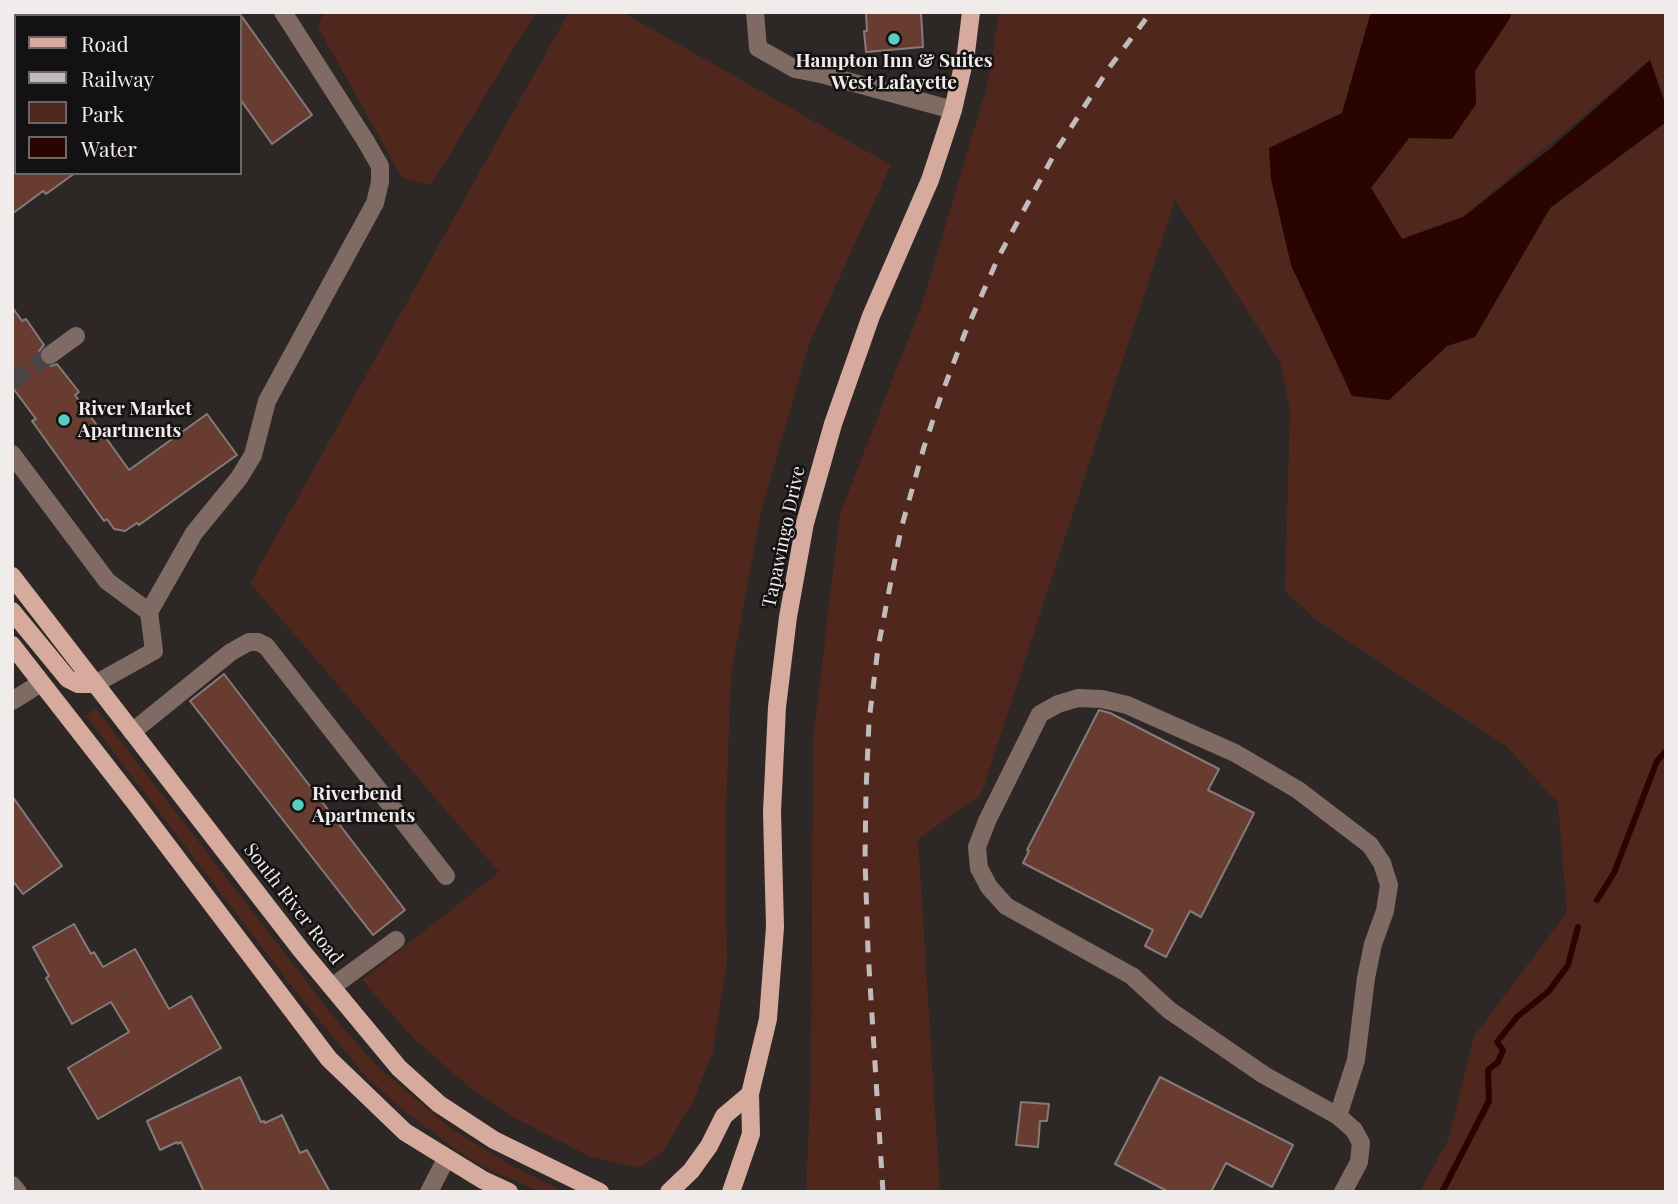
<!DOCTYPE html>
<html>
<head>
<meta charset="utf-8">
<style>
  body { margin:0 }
  #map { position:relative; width:1678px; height:1204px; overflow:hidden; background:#2d2826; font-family:"Playfair Display",serif }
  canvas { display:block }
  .frame { position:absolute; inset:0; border:14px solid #f0eceb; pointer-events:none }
  .legend { position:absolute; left:14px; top:14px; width:228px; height:161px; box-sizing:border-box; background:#131111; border:2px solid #6b6968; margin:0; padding:9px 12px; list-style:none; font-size:21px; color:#f0eceb }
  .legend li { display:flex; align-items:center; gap:14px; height:35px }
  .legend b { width:35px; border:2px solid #6b6968 }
</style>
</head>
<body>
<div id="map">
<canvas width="1678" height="1204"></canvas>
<div class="frame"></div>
<ul class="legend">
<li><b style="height:9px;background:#d7aa9e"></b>Road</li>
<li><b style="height:9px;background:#c1bcbb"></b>Railway</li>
<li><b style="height:19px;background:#4f271c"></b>Park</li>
<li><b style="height:19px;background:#290400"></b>Water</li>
</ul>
</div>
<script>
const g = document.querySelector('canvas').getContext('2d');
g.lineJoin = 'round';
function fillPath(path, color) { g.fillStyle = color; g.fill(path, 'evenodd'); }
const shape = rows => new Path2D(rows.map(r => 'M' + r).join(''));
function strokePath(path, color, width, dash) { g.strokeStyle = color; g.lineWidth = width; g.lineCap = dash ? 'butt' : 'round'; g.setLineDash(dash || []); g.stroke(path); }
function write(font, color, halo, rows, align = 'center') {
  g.font = font + ' "Playfair Display",serif'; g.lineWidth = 5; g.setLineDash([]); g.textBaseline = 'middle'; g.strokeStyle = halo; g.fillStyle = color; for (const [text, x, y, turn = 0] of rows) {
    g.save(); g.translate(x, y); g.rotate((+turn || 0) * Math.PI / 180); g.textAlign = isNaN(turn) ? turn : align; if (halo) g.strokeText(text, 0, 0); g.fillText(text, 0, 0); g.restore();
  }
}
const green = shape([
  [324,12,536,12,431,185,402,178,318,27],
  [569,12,622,12,891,165,809,344,760,516,731,674,725,837,727,962,713,1051,692,1104,661,1154,639,1168,589,1156,511,1116,467,1085,412,1037,362,980,499,872,250,583],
  [999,12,1371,12,1342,113,1389,400,1447,346,1475,337,1550,208,1666,122,1666,1192,1420,1192,1449,1138,1474,1036,1567,912,1558,803,1505,745,1314,618,1285,591,1290,410,1280,361,1175,200,981,795,918,839,940,1192,806,1192,811,1074,813,740,840,514,923,301,987,86],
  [1511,12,1666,12,1666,106,1650,60,1463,217,1402,239,1371,188,1409,138,1476,104,1475,71,1510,18],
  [96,709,341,1026,378,1067,453,1130,514,1167,565,1192,542,1192,494,1172,466,1157,400,1108,362,1072,300,997,86,716]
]);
const water = shape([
  [1371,12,1511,12,1510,18,1475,71,1476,104,1452,139,1409,138,1371,188,1402,239,1463,217,1551,148,1650,60,1666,106,1666,122,1550,208,1475,337,1447,346,1389,400,1352,396,1291,265,1271,179,1269,148,1342,113]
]);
const stream = shape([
  [1597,900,1614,873,1657,761,1666,751],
  [1442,1192,1489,1101,1488,1070,1498,1062,1503,1050,1497,1042,1517,1017,1549,991,1568,965,1578,927]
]);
const building = shape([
  [866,12,921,12,923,47,866,52,864,31,867,31,866,12],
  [240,14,312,115,272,144,240,99,240,14],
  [12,173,75,173,46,194,43,191,12,214,12,173],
  [12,307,22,321,26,319,44,345,39,351,41,362,51,366,57,364,79,392,75,395,129,470,207,414,237,455,139,525,137,523,125,531,114,529,107,519,104,521,32,421,36,419,12,387,12,307],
  [224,674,405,910,373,935,190,701,224,674],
  [1099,710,1110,713,1219,769,1208,790,1254,813,1201,917,1190,911,1166,957,1145,946,1153,930,1023,863,1029,851,1027,850,1099,710],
  [12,796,62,866,23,894,12,880,12,796],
  [74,924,91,954,94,952,103,967,135,949,169,1009,191,996,221,1048,98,1119,68,1068,129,1032,111,1002,72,1024,46,978,49,976,33,947,74,924],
  [240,1077,261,1122,264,1121,265,1123,282,1115,300,1153,307,1150,330,1192,204,1192,181,1142,178,1144,177,1142,160,1150,147,1121,240,1077],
  [1160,1077,1293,1145,1272,1187,1226,1163,1211,1192,1169,1192,1115,1164,1160,1077],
  [1021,1102,1049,1104,1047,1121,1040,1121,1038,1147,1016,1145,1021,1102]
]);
const minorTunnel = shape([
  [12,381,50,355]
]);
const minor = shape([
  [755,12,758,48,795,69,825,75,953,110],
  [143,16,148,12],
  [12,110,16,108],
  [50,355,76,336],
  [12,454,107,581,149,612],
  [95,684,154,651,149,612,194,533,239,478,253,455,267,401,375,203,380,182,380,166,365,140,283,12],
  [12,701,41,683],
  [132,732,231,652,249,642,258,642,266,646,446,876],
  [332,987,396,940],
  [1338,1116,1356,1060,1366,978,1373,944,1385,911,1389,885,1382,863,1370,845,1298,790,1235,753,1127,705,1102,699,1078,698,1058,704,1040,714,987,821,977,847,979,868,989,887,1006,906,1132,976,1169,1010,1264,1075,1338,1116,1354,1130,1361,1143,1359,1162,1343,1192],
  [12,1185,18,1192],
  [429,1192,446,1159]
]);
const major = shape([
  [58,16,63,12],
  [12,48,16,46],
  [12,576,301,950,399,1068,439,1104,494,1140,600,1192],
  [12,611,68,679,78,684,95,684],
  [12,645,136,804,329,1059,405,1132,483,1180,509,1192],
  [669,1192,691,1171,709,1146,724,1116,750,1094],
  [731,1192,751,1134,750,1094,768,1019,775,927,772,812,777,707,788,617,805,523,833,424,871,316,930,180,953,110,966,53,971,12]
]);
const rail = shape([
  [883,1192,868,951,865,859,866,792,869,721,878,648,901,529,924,447,941,396,965,333,999,256,1056,151,1109,68,1151,12]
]);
const markers = [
  [894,39,7,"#57cec1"],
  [64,420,7,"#57cec1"],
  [298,805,7,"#57cec1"]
];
const poiNames = [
  ["Hampton Inn & Suites",894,61,"center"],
  ["West Lafayette",894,83,"center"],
  ["River Market",78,409],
  ["Apartments",78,431],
  ["Riverbend",312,794],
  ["Apartments",312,816]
];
const streetNames = [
  ["Tapawingo Drive",784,537,-78],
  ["South River Road",293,904,52]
];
fillPath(green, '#4f271c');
fillPath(water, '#290400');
strokePath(stream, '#290400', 6);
fillPath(building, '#693c31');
strokePath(building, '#837c7b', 2);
strokePath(minorTunnel, '#4a4544', 18, [18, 9]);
strokePath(minor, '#806a64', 18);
strokePath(major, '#d7aa9e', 18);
strokePath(rail, '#c1bcbb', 5, [12, 12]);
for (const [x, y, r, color] of markers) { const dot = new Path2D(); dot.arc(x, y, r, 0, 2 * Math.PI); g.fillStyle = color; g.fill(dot); strokePath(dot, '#131111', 2.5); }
write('bold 19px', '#f0eceb', '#131111', poiNames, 'left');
write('19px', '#f0eceb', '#131111', streetNames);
</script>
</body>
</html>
